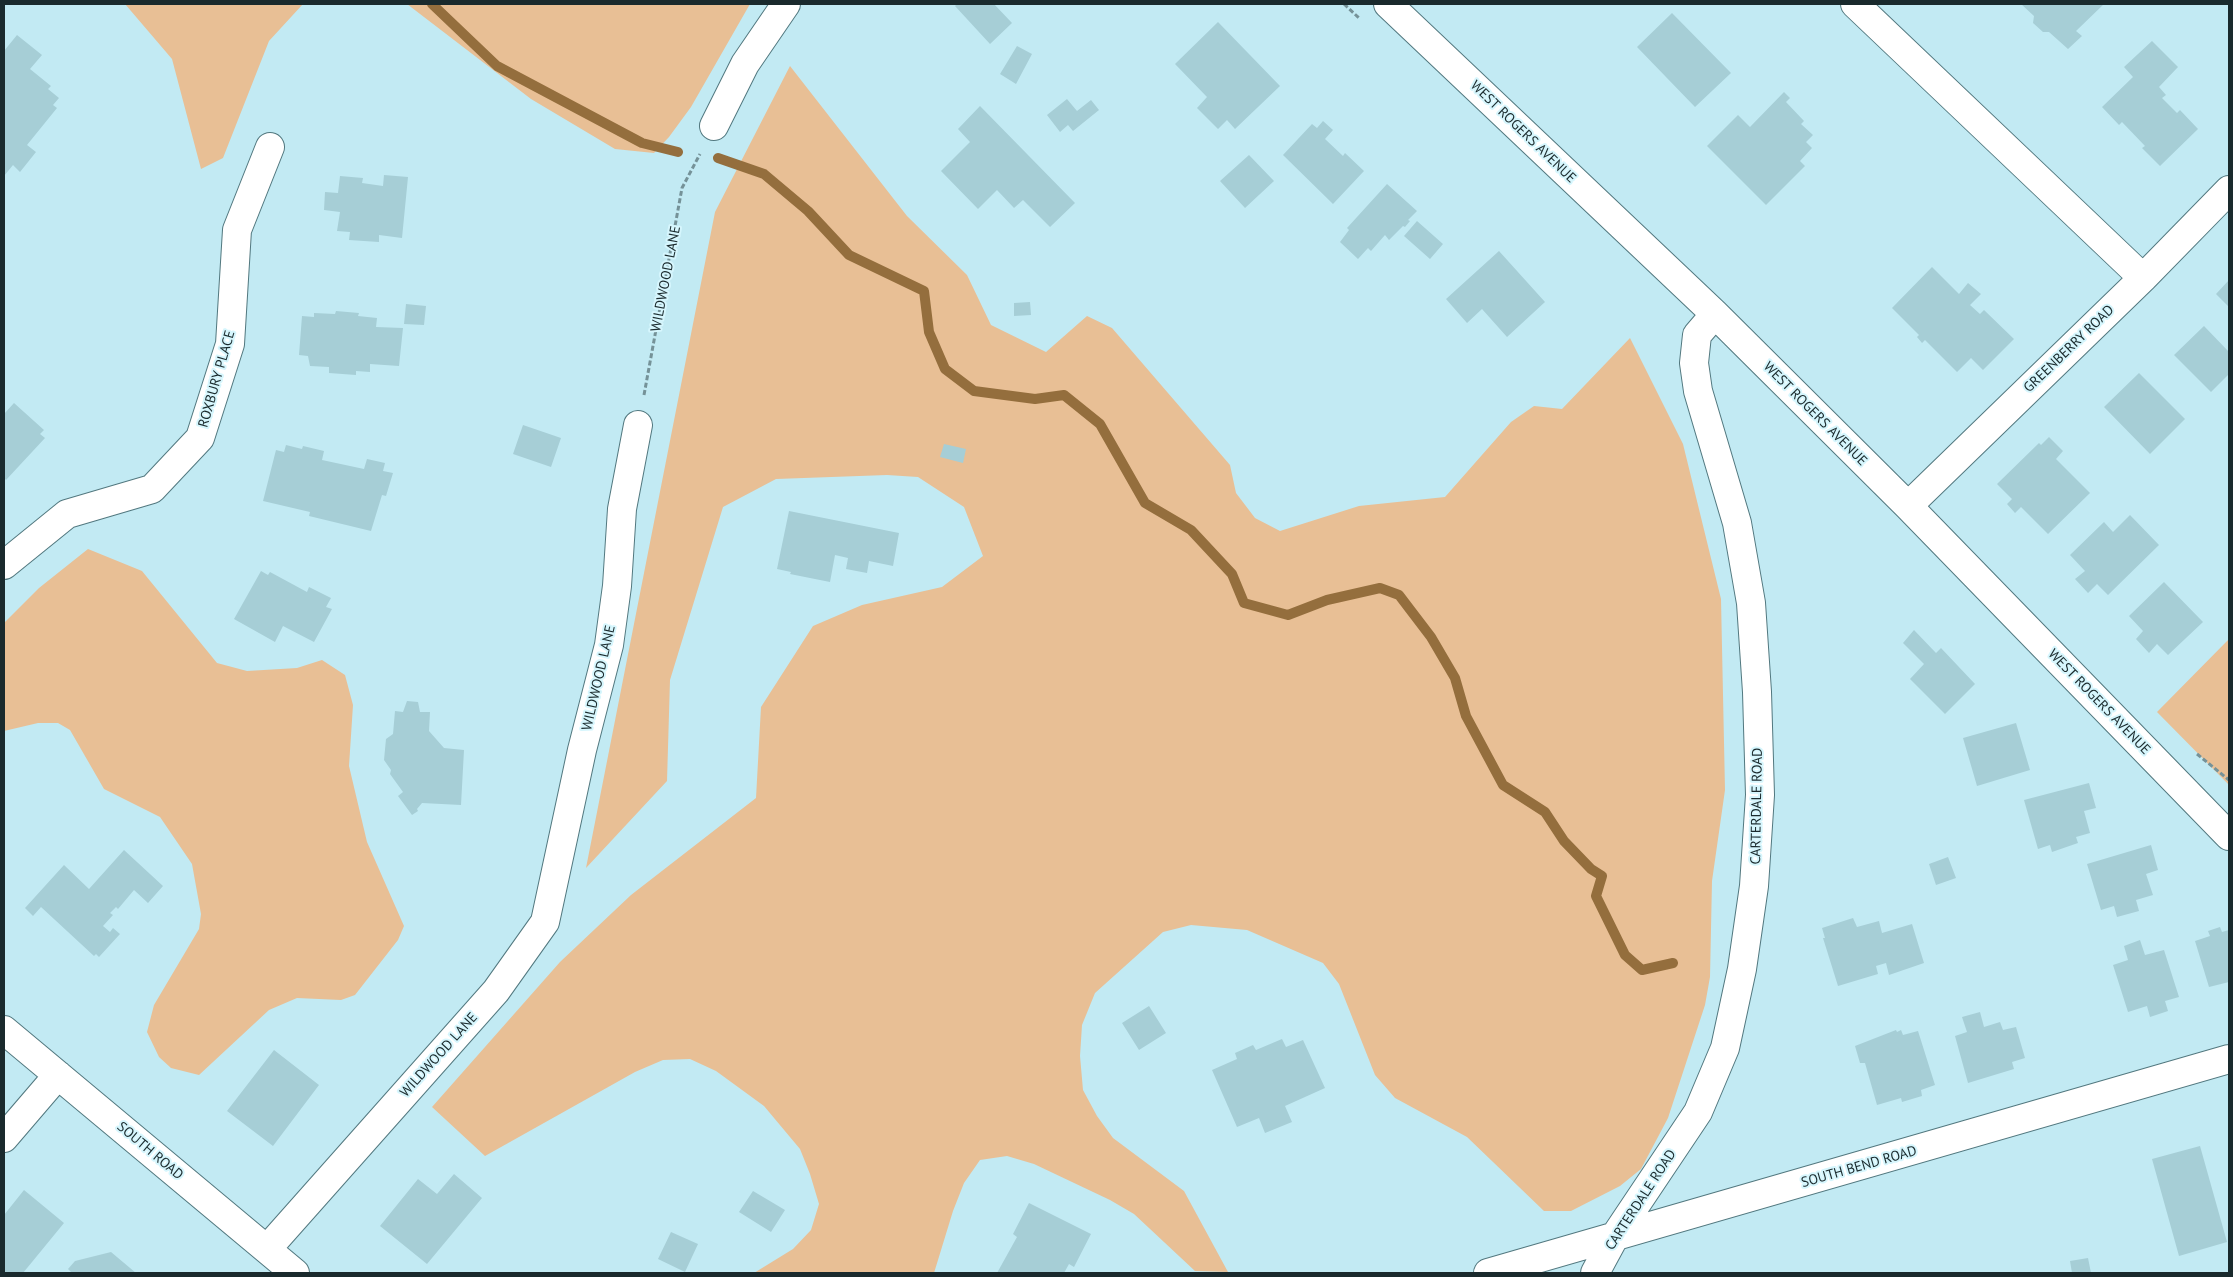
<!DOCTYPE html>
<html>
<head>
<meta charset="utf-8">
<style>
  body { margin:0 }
  #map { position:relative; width:2233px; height:1277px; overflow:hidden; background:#c2eaf3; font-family:"PT Sans",sans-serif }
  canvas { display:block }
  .frame { position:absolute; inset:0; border:5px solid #1a2a2d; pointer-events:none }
</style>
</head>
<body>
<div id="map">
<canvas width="2233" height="1277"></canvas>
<div class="frame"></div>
</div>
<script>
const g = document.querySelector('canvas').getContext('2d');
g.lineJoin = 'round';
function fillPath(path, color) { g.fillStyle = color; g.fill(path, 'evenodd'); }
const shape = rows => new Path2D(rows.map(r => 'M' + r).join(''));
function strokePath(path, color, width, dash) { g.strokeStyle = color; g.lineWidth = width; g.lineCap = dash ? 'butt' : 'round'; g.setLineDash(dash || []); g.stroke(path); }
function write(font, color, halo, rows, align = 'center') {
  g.font = font + ' "PT Sans",sans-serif'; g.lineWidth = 4; g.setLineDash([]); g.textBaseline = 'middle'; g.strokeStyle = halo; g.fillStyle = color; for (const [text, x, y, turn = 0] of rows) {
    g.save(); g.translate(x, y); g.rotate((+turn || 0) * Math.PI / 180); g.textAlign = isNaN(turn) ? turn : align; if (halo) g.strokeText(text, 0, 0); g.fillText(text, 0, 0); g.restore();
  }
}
const green = shape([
  [125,4,303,4,269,41,223,158,201,169,172,59],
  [407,4,750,4,691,107,669,137,654,153,615,149,531,99],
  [790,66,907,216,967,275,991,325,1046,352,1087,316,1112,328,1230,465,1236,493,1255,518,1280,531,1359,506,1445,497,1511,422,1534,406,1562,409,1630,338,1683,444,1721,599,1725,790,1712,881,1710,977,1705,1005,1668,1118,1641,1169,1620,1186,1571,1211,1544,1211,1467,1137,1395,1098,1375,1075,1339,984,1323,963,1247,930,1191,925,1163,932,1095,993,1082,1025,1080,1056,1083,1090,1097,1116,1113,1138,1184,1191,1228,1272,1195,1271,1134,1214,1110,1200,1034,1164,1007,1156,980,1160,964,1183,953,1211,934,1273,754,1273,793,1249,811,1230,819,1204,810,1174,800,1149,764,1106,716,1071,690,1059,663,1060,635,1072,485,1156,432,1107,560,962,631,895,756,798,761,707,813,626,862,605,942,587,983,556,964,507,918,477,887,475,776,479,723,507,670,680,667,781,586,868,715,212],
  [88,549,142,571,217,663,247,671,297,668,322,660,345,675,353,705,349,766,367,842,404,926,398,940,355,995,341,1000,297,998,269,1010,199,1075,171,1068,159,1057,147,1032,154,1005,199,929,201,914,192,864,160,817,104,789,70,730,58,723,38,723,4,731,4,623,39,588],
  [2229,639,2229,785,2157,712]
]);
const stream = shape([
  [432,4,497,66,642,143,678,152],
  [718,158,764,174,808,211,849,255,924,291,929,332,945,369,974,391,1035,399,1064,395,1100,424,1145,503,1191,530,1232,574,1244,603,1288,615,1327,600,1380,588,1399,595,1431,637,1455,678,1466,716,1503,785,1545,812,1564,841,1591,869,1602,876,1596,896,1625,955,1642,970,1673,963]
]);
const building = shape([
  [957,4,994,4,1012,23,990,44,955,6],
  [2021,4,2104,4,2076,31,2082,36,2068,49,2049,32,2043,32,2033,23,2034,16],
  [1672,13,1731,73,1695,107,1637,47],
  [1218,22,1280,86,1235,129,1227,120,1218,129,1197,108,1207,97,1175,64],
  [17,35,42,55,30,69,51,86,48,89,59,98,53,105,57,108,27,145,36,152,20,172,13,165,4,176,4,51],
  [2152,41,2178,67,2159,87,2166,95,2162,98,2177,113,2180,110,2198,129,2160,166,2142,148,2145,146,2122,122,2119,125,2102,107,2133,77,2124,67],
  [1017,46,1032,54,1016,84,1000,74],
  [1784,92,1790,98,1786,102,1804,121,1801,124,1813,135,1806,142,1812,148,1800,161,1805,166,1766,205,1707,146,1738,115,1750,127],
  [1067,99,1077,111,1091,100,1099,110,1073,131,1068,125,1060,132,1047,115],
  [980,106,1075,203,1050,227,1023,200,1014,208,997,190,978,209,941,171,970,142,958,129],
  [1323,121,1333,130,1325,139,1343,156,1345,153,1364,171,1333,204,1283,155,1312,124,1317,128],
  [1249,155,1274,181,1245,208,1220,181],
  [384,175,408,177,402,238,379,235,379,242,349,240,350,232,337,231,340,212,324,210,325,192,338,193,340,176,363,178,362,183,383,186],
  [1387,184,1417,211,1408,220,1410,221,1405,227,1403,226,1389,240,1385,235,1371,251,1368,248,1358,259,1340,242,1349,230,1347,228],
  [1417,221,1443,244,1430,259,1404,236],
  [1499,251,1545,302,1507,337,1482,309,1467,323,1446,299],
  [1932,267,1959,294,1968,283,1981,294,1970,305,1980,314,1984,310,2014,339,1983,370,1971,358,1957,372,1925,340,1922,343,1917,337,1919,335,1892,308],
  [2229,280,2229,307,2216,294],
  [1030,302,1031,315,1014,316,1014,303],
  [406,304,426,306,424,325,404,324],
  [336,311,359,313,358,316,377,318,376,327,403,328,399,366,370,364,370,372,356,371,356,375,329,373,329,367,310,366,308,356,299,355,302,316,314,317,314,313,335,314],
  [2204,326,2229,352,2229,374,2211,392,2174,355],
  [2139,373,2185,419,2150,454,2104,407],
  [14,403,44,430,40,434,45,438,6,480,4,478,4,414],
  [523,425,561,438,551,467,513,454],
  [2049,437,2063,451,2056,459,2090,493,2048,534,2021,507,2015,513,2007,504,2012,499,1997,484,2039,443,2041,445],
  [944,444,966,449,963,463,940,457],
  [286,445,302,449,303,446,324,451,322,460,364,469,367,459,385,463,383,471,393,473,386,496,382,495,371,531,309,516,310,512,263,501,276,450,284,452],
  [789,511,899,533,893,566,869,561,867,573,846,569,848,558,835,555,830,582,790,574,791,572,777,569],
  [2130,515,2159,545,2108,595,2097,584,2088,593,2075,579,2085,571,2070,555,2104,522,2113,532],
  [261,571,268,575,270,572,307,592,309,587,331,598,326,607,332,609,314,642,283,626,275,642,234,619],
  [2164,582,2203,622,2168,655,2157,644,2149,653,2136,639,2143,631,2129,616],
  [1914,630,1936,653,1941,648,1975,684,1945,714,1910,679,1924,664,1903,643],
  [407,701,418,702,420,712,430,712,429,731,444,748,464,750,461,805,422,803,417,809,418,811,412,815,398,796,403,792,390,774,391,770,384,760,386,739,393,734,395,711,403,712],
  [2016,723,2030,770,1977,786,1963,738],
  [2089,783,2096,808,2084,811,2090,833,2076,837,2078,843,2052,852,2050,845,2038,849,2024,800],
  [2151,845,2158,870,2146,874,2153,895,2136,900,2139,911,2117,917,2114,906,2101,910,2087,864],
  [124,850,163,886,148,903,134,890,118,909,116,907,110,913,113,915,103,926,110,932,113,928,120,934,99,957,96,954,94,956,41,907,33,916,25,908,64,865,89,889],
  [1948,857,1956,878,1936,885,1929,864],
  [1853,918,1857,927,1879,921,1882,933,1912,924,1924,963,1889,975,1886,963,1876,966,1878,974,1838,986,1823,938,1825,938,1822,928],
  [2220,927,2222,932,2229,930,2229,982,2209,987,2195,941,2210,936,2208,931],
  [2140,940,2145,955,2164,950,2179,997,2165,1001,2168,1011,2150,1017,2147,1006,2128,1012,2113,965,2128,960,2124,946],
  [1149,1006,1166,1033,1139,1050,1122,1023],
  [1980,1012,1984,1027,2000,1022,2003,1030,2016,1027,2025,1058,2012,1062,2014,1069,1968,1083,1955,1036,1967,1032,1962,1017],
  [1896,1030,1897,1032,1901,1030,1903,1035,1918,1031,1935,1085,1921,1090,1922,1096,1902,1102,1901,1098,1877,1105,1865,1063,1860,1063,1855,1046],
  [1282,1039,1286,1047,1303,1040,1325,1088,1285,1106,1292,1122,1265,1133,1259,1118,1237,1127,1212,1070,1237,1059,1235,1053,1253,1045,1256,1050],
  [274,1050,319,1085,273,1146,227,1111],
  [2200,1146,2227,1242,2179,1256,2152,1159],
  [454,1174,482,1198,427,1264,380,1226,418,1179,437,1194],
  [24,1190,64,1223,23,1273,4,1273,4,1215],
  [753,1191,785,1210,771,1232,739,1212],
  [1029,1203,1091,1234,1074,1267,1069,1264,1064,1273,997,1273,1017,1237,1013,1234],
  [671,1232,698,1244,685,1272,658,1259],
  [111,1252,136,1273,72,1273,68,1269,75,1261],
  [2088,1258,2091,1273,2072,1273,2070,1261]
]);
const path = shape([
  [1344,4,1359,18],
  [644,395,682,188,700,154],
  [2197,754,2229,780]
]);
const minor = shape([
  [1388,4,1715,314,1908,506,2229,836],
  [1855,4,2143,278],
  [714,126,745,64,786,4],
  [1908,506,2143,278,2229,190],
  [4,565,67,514,152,489,200,438,230,344,237,230,270,147],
  [4,1030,295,1273],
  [4,1138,58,1075],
  [267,1249,496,991,545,922,582,750,609,645,617,586,622,509,638,425],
  [1488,1273,2229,1059],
  [1595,1273,1615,1236,1698,1112,1725,1048,1742,969,1754,886,1760,795,1757,692,1751,603,1737,523,1698,391,1694,363,1697,335,1715,314]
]);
const streetNames = [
  ["WEST ROGERS AVENUE",1523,132,44],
  ["WILDWOOD LANE",666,279,-79],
  ["GREENBERRY ROAD",2069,349,-44],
  ["ROXBURY PLACE",217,379,-74],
  ["WEST ROGERS AVENUE",1815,414,45],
  ["WILDWOOD LANE",599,678,-77],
  ["WEST ROGERS AVENUE",2099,702,46],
  ["CARTERDALE ROAD",1757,806,-89],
  ["WILDWOOD LANE",439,1055,-48],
  ["SOUTH ROAD",150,1151,40],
  ["SOUTH BEND ROAD",1859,1167,-16],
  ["CARTERDALE ROAD",1641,1200,-57]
];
fillPath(green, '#e8bf95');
strokePath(stream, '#946e3d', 10);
fillPath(building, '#a6ced6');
strokePath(minor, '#52787f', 30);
strokePath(path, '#759298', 3, [5, 2.5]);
strokePath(minor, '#fff', 28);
write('14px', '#1a2a2d', '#d6f6fd', streetNames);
</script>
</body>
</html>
